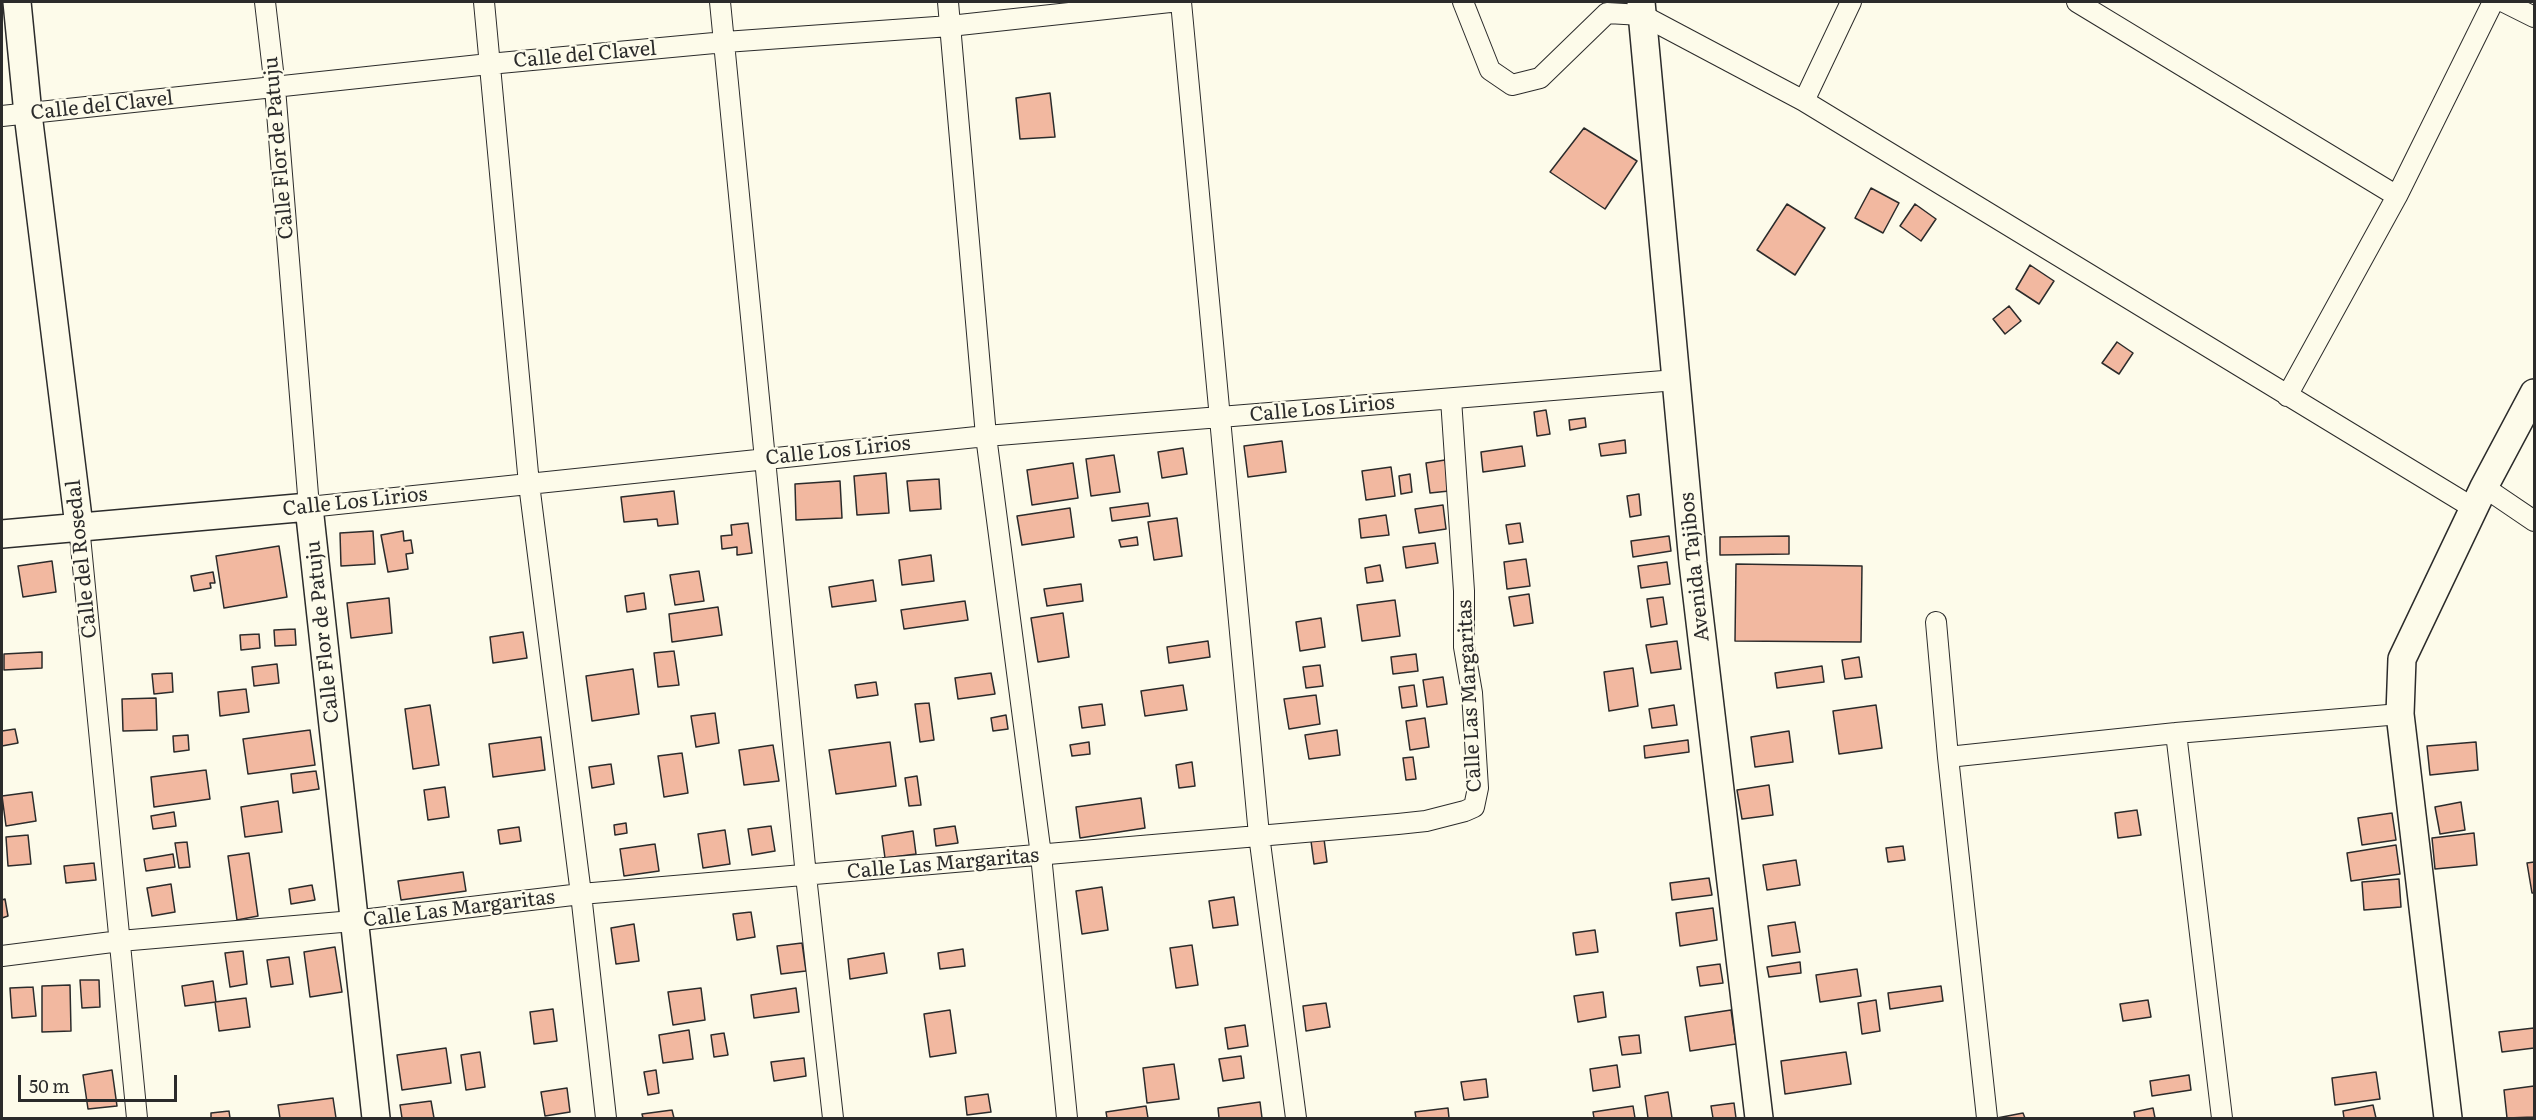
<!DOCTYPE html>
<html>
<head>
<meta charset="utf-8">
<style>
  body { margin:0 }
  #map { position:relative; width:2536px; height:1120px; overflow:hidden; background:#fdfbea; font-family:Literata,serif }
  canvas { display:block }
  .frame { position:absolute; inset:0; border:3px solid #2b2b2b; pointer-events:none }
  .scale { position:absolute; left:18px; top:1075px; width:159px; height:27px; box-sizing:border-box; border:3px solid #2b2b2b; border-top:0; padding-left:8px; font-size:18px; line-height:21px; white-space:nowrap; color:#2b2b2b; -webkit-text-stroke:4px #fdfbea; paint-order:stroke }
</style>
</head>
<body>
<div id="map">
<canvas width="2536" height="1120"></canvas>
<div class="frame"></div>
<div class="scale">50 m</div>
</div>
<script>
const g = document.querySelector('canvas').getContext('2d');
g.lineJoin = 'round';
function fillPath(path, color) { g.fillStyle = color; g.fill(path, 'evenodd'); }
const shape = rows => new Path2D(rows.map(r => 'M' + r).join(''));
function strokePath(path, color, width, dash) { g.strokeStyle = color; g.lineWidth = width; g.lineCap = dash ? 'butt' : 'round'; g.setLineDash(dash || []); g.stroke(path); }
function write(font, color, halo, rows, align = 'center') {
  g.font = font + ' Literata,serif'; g.lineWidth = 4.5; g.setLineDash([]); g.textBaseline = 'middle'; g.strokeStyle = halo; g.fillStyle = color; for (const [text, x, y, turn = 0] of rows) {
    g.save(); g.translate(x, y); g.rotate((+turn || 0) * Math.PI / 180); g.textAlign = isNaN(turn) ? turn : align; if (halo) g.strokeText(text, 0, 0); g.fillText(text, 0, 0); g.restore();
  }
}
const building = shape([
  [1050,93,1055,137,1020,139,1016,98,1050,93],
  [1584,128,1637,161,1605,209,1550,172,1584,128],
  [1871,188,1899,203,1883,233,1855,218,1871,188],
  [1787,204,1825,228,1795,275,1757,250,1787,204],
  [1915,204,1936,219,1921,241,1900,226,1915,204],
  [2030,265,2054,281,2039,304,2016,289,2030,265],
  [2009,306,2021,321,2005,334,1993,319,2009,306],
  [2117,342,2133,353,2119,374,2102,363,2117,342],
  [1546,410,1550,434,1537,436,1534,412,1546,410],
  [1585,418,1586,427,1570,430,1569,420,1585,418],
  [1625,440,1626,453,1601,456,1599,444,1625,440],
  [1282,441,1286,472,1248,477,1244,446,1282,441],
  [1522,446,1525,466,1483,472,1481,452,1522,446],
  [1183,448,1187,474,1162,478,1158,452,1183,448],
  [1114,455,1120,492,1091,496,1086,459,1114,455],
  [1445,460,1449,491,1430,493,1426,463,1445,460],
  [1073,463,1078,498,1032,505,1027,470,1073,463],
  [1391,467,1395,496,1366,500,1362,471,1391,467],
  [886,473,889,513,857,515,854,476,886,473],
  [1410,474,1412,492,1401,494,1399,476,1410,474],
  [939,479,941,509,910,511,907,481,939,479],
  [840,481,842,518,796,520,795,484,840,481],
  [674,491,678,524,658,526,657,519,624,522,621,497,674,491],
  [1639,494,1641,515,1630,517,1627,496,1639,494],
  [1148,503,1150,516,1112,521,1110,508,1148,503],
  [1443,505,1446,529,1419,533,1415,509,1443,505],
  [1070,508,1074,537,1022,545,1017,516,1070,508],
  [1386,515,1389,535,1361,538,1359,519,1386,515],
  [1177,518,1182,556,1154,560,1148,522,1177,518],
  [748,523,752,553,737,555,737,547,722,549,721,536,732,535,731,525,748,523],
  [1520,523,1523,542,1509,544,1506,525,1520,523],
  [373,531,375,564,341,566,340,533,373,531],
  [403,531,404,541,411,540,413,553,406,554,408,569,388,572,381,535,403,531],
  [1669,536,1671,551,1633,557,1631,541,1669,536],
  [1789,536,1789,554,1720,555,1720,537,1789,536],
  [1137,537,1138,545,1121,547,1119,540,1137,537],
  [1435,543,1438,563,1406,568,1403,547,1435,543],
  [279,546,287,597,224,608,216,556,279,546],
  [931,555,934,581,902,585,899,560,931,555],
  [1526,559,1530,586,1507,589,1504,562,1526,559],
  [52,561,56,592,23,597,18,566,52,561],
  [1667,562,1670,584,1641,588,1638,566,1667,562],
  [1736,564,1862,566,1861,642,1735,641,1736,564],
  [1380,565,1383,581,1367,583,1365,568,1380,565],
  [699,571,704,601,675,605,670,575,699,571],
  [213,572,215,583,210,583,211,588,194,591,191,576,213,572],
  [873,580,876,601,832,607,829,587,873,580],
  [1081,584,1083,601,1047,606,1044,589,1081,584],
  [644,593,646,609,627,612,625,596,644,593],
  [1529,594,1533,623,1514,626,1509,597,1529,594],
  [1663,597,1667,624,1651,627,1647,599,1663,597],
  [389,598,392,633,351,638,347,603,389,598],
  [1395,600,1400,636,1362,641,1357,605,1395,600],
  [965,601,968,620,904,629,901,610,965,601],
  [718,607,722,635,672,642,669,614,718,607],
  [1063,613,1069,657,1038,662,1031,618,1063,613],
  [1321,618,1325,647,1300,651,1296,622,1321,618],
  [295,629,296,645,275,646,274,630,295,629],
  [523,632,527,658,493,663,490,637,523,632],
  [259,634,260,648,241,650,240,635,259,634],
  [1208,641,1210,657,1169,663,1167,647,1208,641],
  [1677,641,1681,669,1651,673,1646,645,1677,641],
  [674,651,679,685,658,687,654,653,674,651],
  [42,652,42,668,4,670,4,654,42,652],
  [1416,654,1418,671,1393,674,1391,657,1416,654],
  [1859,657,1862,677,1845,679,1842,660,1859,657],
  [277,664,279,683,254,686,252,667,277,664],
  [1320,665,1323,686,1306,688,1303,667,1320,665],
  [1822,666,1824,682,1777,688,1775,673,1822,666],
  [1633,668,1638,706,1609,711,1604,672,1633,668],
  [633,669,639,714,592,721,586,676,633,669],
  [172,673,173,692,154,694,152,674,172,673],
  [991,673,995,694,958,699,955,678,991,673],
  [1443,677,1447,704,1427,707,1423,680,1443,677],
  [876,682,878,695,857,698,855,685,876,682],
  [1183,685,1187,710,1145,716,1141,691,1183,685],
  [1414,685,1417,706,1402,708,1399,687,1414,685],
  [246,689,249,712,220,716,218,692,246,689],
  [1316,695,1320,724,1289,729,1284,699,1316,695],
  [156,698,157,730,123,731,122,699,156,698],
  [929,703,934,740,920,742,915,704,929,703],
  [1102,704,1105,725,1082,728,1079,707,1102,704],
  [430,705,439,765,413,769,405,709,430,705],
  [1674,705,1677,725,1652,728,1649,709,1674,705],
  [1876,705,1882,748,1839,754,1833,711,1876,705],
  [715,713,719,743,696,747,691,716,715,713],
  [1006,715,1008,729,993,731,991,718,1006,715],
  [1425,718,1429,747,1410,750,1406,721,1425,718],
  [15,729,18,743,2,746,2,731,15,729],
  [310,730,315,765,248,774,243,739,310,730],
  [1337,730,1340,755,1309,759,1305,735,1337,730],
  [1789,731,1793,762,1755,767,1751,737,1789,731],
  [188,735,189,750,174,752,173,736,188,735],
  [541,737,545,770,493,777,489,744,541,737],
  [1688,740,1689,752,1645,758,1644,746,1688,740],
  [890,742,896,786,836,794,829,750,890,742],
  [1089,742,1090,754,1072,756,1070,745,1089,742],
  [2476,742,2478,770,2430,775,2427,746,2476,742],
  [773,745,779,781,744,785,739,750,773,745],
  [682,753,688,793,664,797,658,756,682,753],
  [1413,757,1416,779,1406,780,1403,758,1413,757],
  [1192,762,1195,786,1179,788,1176,765,1192,762],
  [611,764,614,784,592,788,589,767,611,764],
  [206,770,210,799,154,807,151,777,206,770],
  [316,771,319,789,293,793,291,774,316,771],
  [917,776,921,805,909,806,905,778,917,776],
  [1769,785,1773,815,1742,819,1737,790,1769,785],
  [445,787,449,817,428,820,424,790,445,787],
  [32,792,36,821,6,826,2,796,32,792],
  [1141,798,1145,828,1080,838,1076,807,1141,798],
  [278,801,282,832,245,837,241,807,278,801],
  [2461,802,2465,830,2440,834,2435,807,2461,802],
  [2137,810,2141,835,2118,838,2115,813,2137,810],
  [174,812,176,826,153,829,151,816,174,812],
  [2392,813,2396,840,2362,845,2358,818,2392,813],
  [626,823,627,833,615,835,614,825,626,823],
  [771,826,775,851,752,855,748,829,771,826],
  [955,826,958,843,936,846,934,829,955,826],
  [519,827,521,841,500,844,498,830,519,827],
  [725,830,730,864,703,868,698,834,725,830],
  [913,831,916,854,885,858,882,836,913,831],
  [2474,833,2477,865,2435,869,2432,838,2474,833],
  [28,835,31,864,8,866,6,837,28,835],
  [1324,839,1327,862,1314,864,1311,841,1324,839],
  [187,842,190,867,179,868,175,843,187,842],
  [655,844,659,871,624,876,620,849,655,844],
  [2396,845,2400,874,2351,881,2347,853,2396,845],
  [1903,846,1905,860,1888,862,1886,848,1903,846],
  [249,853,258,916,237,920,228,856,249,853],
  [173,854,175,867,146,871,144,859,173,854],
  [1796,860,1800,885,1767,890,1763,865,1796,860],
  [2534,862,2534,893,2532,893,2527,863,2534,862],
  [94,863,96,880,66,883,64,866,94,863],
  [463,872,466,891,401,900,398,881,463,872],
  [1709,878,1712,895,1672,900,1670,883,1709,878],
  [2399,879,2401,907,2364,910,2362,882,2399,879],
  [171,884,175,912,152,916,147,888,171,884],
  [312,885,315,900,291,904,289,889,312,885],
  [1102,887,1108,930,1082,934,1076,891,1102,887],
  [1234,897,1238,925,1213,928,1209,901,1234,897],
  [5,899,8,916,2,918,2,900,5,899],
  [1713,908,1717,940,1680,946,1676,913,1713,908],
  [751,912,755,937,737,940,733,914,751,912],
  [1795,922,1800,952,1772,956,1768,926,1795,922],
  [634,924,639,961,616,964,611,928,634,924],
  [1595,930,1598,952,1576,955,1573,933,1595,930],
  [802,943,806,971,781,974,777,946,802,943],
  [1192,945,1198,985,1176,988,1170,948,1192,945],
  [335,947,342,992,310,997,304,952,335,947],
  [963,949,965,966,940,969,938,953,963,949],
  [243,951,247,984,230,987,225,953,243,951],
  [884,953,887,973,850,979,848,959,884,953],
  [289,957,293,984,271,987,267,960,289,957],
  [1800,962,1801,973,1769,977,1767,967,1800,962],
  [1720,964,1723,983,1700,986,1697,967,1720,964],
  [1857,969,1861,996,1820,1002,1816,975,1857,969],
  [80,980,99,980,100,1007,82,1008,80,980],
  [213,981,216,1002,185,1006,182,986,213,981],
  [70,985,71,1031,42,1032,42,986,70,985],
  [1941,986,1943,1001,1890,1009,1888,993,1941,986],
  [33,987,36,1016,12,1018,10,988,33,987],
  [701,988,705,1020,673,1025,668,992,701,988],
  [796,988,799,1012,754,1018,751,995,796,988],
  [1603,992,1606,1017,1578,1022,1574,996,1603,992],
  [246,998,250,1027,219,1031,215,1002,246,998],
  [1876,1000,1880,1031,1862,1034,1858,1003,1876,1000],
  [2148,1000,2151,1017,2123,1021,2120,1004,2148,1000],
  [1326,1003,1330,1027,1306,1031,1303,1006,1326,1003],
  [553,1009,557,1041,534,1044,530,1012,553,1009],
  [950,1010,956,1053,930,1057,924,1014,950,1010],
  [1731,1010,1736,1044,1690,1051,1685,1017,1731,1010],
  [1245,1025,1248,1046,1228,1049,1225,1028,1245,1025],
  [2534,1028,2534,1048,2502,1052,2499,1032,2534,1028],
  [689,1030,693,1059,663,1063,659,1035,689,1030],
  [724,1033,728,1055,714,1057,711,1035,724,1033],
  [1639,1035,1641,1053,1622,1055,1619,1037,1639,1035],
  [446,1048,451,1083,402,1090,397,1055,446,1048],
  [480,1052,485,1087,466,1090,461,1055,480,1052],
  [1846,1052,1851,1084,1785,1094,1781,1061,1846,1052],
  [1241,1056,1244,1078,1223,1081,1219,1059,1241,1056],
  [804,1058,806,1076,774,1081,771,1062,804,1058],
  [1174,1064,1179,1099,1147,1103,1143,1068,1174,1064],
  [1617,1065,1620,1087,1593,1091,1590,1069,1617,1065],
  [112,1070,117,1106,88,1109,83,1075,112,1070],
  [656,1070,659,1093,648,1095,644,1072,656,1070],
  [2376,1072,2380,1099,2335,1105,2332,1078,2376,1072],
  [2189,1075,2191,1090,2152,1096,2150,1081,2189,1075],
  [1486,1079,1488,1097,1464,1100,1461,1082,1486,1079],
  [2534,1086,2534,1117,2507,1118,2504,1090,2534,1086],
  [567,1088,570,1112,545,1116,541,1092,567,1088],
  [1668,1092,1672,1118,1648,1118,1645,1096,1668,1092],
  [988,1094,991,1112,967,1115,965,1097,988,1094],
  [333,1098,336,1118,280,1118,278,1105,333,1098],
  [431,1101,434,1118,402,1118,400,1105,431,1101],
  [1260,1102,1262,1118,1219,1118,1218,1108,1260,1102],
  [1734,1103,1736,1118,1713,1118,1711,1106,1734,1103],
  [2373,1105,2376,1118,2344,1118,2343,1111,2373,1105],
  [1146,1106,1148,1118,1107,1118,1106,1112,1146,1106],
  [1633,1106,1635,1118,1594,1118,1593,1112,1633,1106],
  [1448,1108,1449,1118,1416,1118,1415,1112,1448,1108],
  [2153,1108,2155,1118,2135,1118,2134,1112,2153,1108],
  [672,1110,674,1118,643,1118,642,1114,672,1110],
  [229,1111,230,1118,211,1118,211,1113,229,1111],
  [2023,1113,2025,1118,1997,1118,2023,1113]
]);
const street = shape([
  [265,2,275,88,309,507,986,436,1676,380],
  [484,2,529,484,581,894,606,1118],
  [720,2,806,876,833,1118],
  [948,2,986,436,1041,855,1067,1118],
  [1181,2,1259,835,1296,1118],
  [1463,2,1490,70,1512,85,1540,78,1607,13,1642,15,1804,101,2475,509],
  [2077,2,2397,196],
  [2504,2,2534,17],
  [1804,101,1851,2],
  [2,116,489,64,725,42,950,26,1170,2],
  [2287,396,2397,196,2493,2],
  [2484,487,2534,521],
  [79,526,137,1118],
  [1936,622,1948,757,1987,1118],
  [2176,733,2222,1118],
  [1948,757,2176,733,2400,714],
  [2,956,120,941,353,921,581,894,1398,824,1426,821,1465,811,1474,807,1478,788,1472,693,1464,647,1464,591,1451,399]
]);
const secondary = shape([
  [17,2,28,114,79,526],
  [1641,2,1693,563,1759,1118],
  [2,534,309,507,376,1118],
  [2448,1118,2400,714,2402,659,2484,487,2534,393]
]);
const streetNames = [
  ["Calle del Clavel",585,55,-5],
  ["Calle del Clavel",102,106,-6],
  ["Calle Flor de Patuju",279,148,-95],
  ["Calle Los Lirios",1322,409,-5],
  ["Calle Los Lirios",838,451,-6],
  ["Calle Los Lirios",355,502,-6],
  ["Calle del Rosedal",82,559,-96],
  ["Avenida Tajibos",1695,567,-96],
  ["Calle Flor de Patuju",323,632,-96],
  ["Calle Las Margaritas",1470,696,-93],
  ["Calle Las Margaritas",943,864,-5],
  ["Calle Las Margaritas",459,909,-7]
];
fillPath(building, '#f2b8a0');
strokePath(building, '#2b2b2b', 1.5);
strokePath(street, '#2b2b2b', 22);
strokePath(secondary, '#2b2b2b', 30);
strokePath(street, '#fdfbea', 20);
strokePath(secondary, '#fdfbea', 27);
write('20px', '#2b2b2b', '#fdfbea', streetNames);
</script>
</body>
</html>
